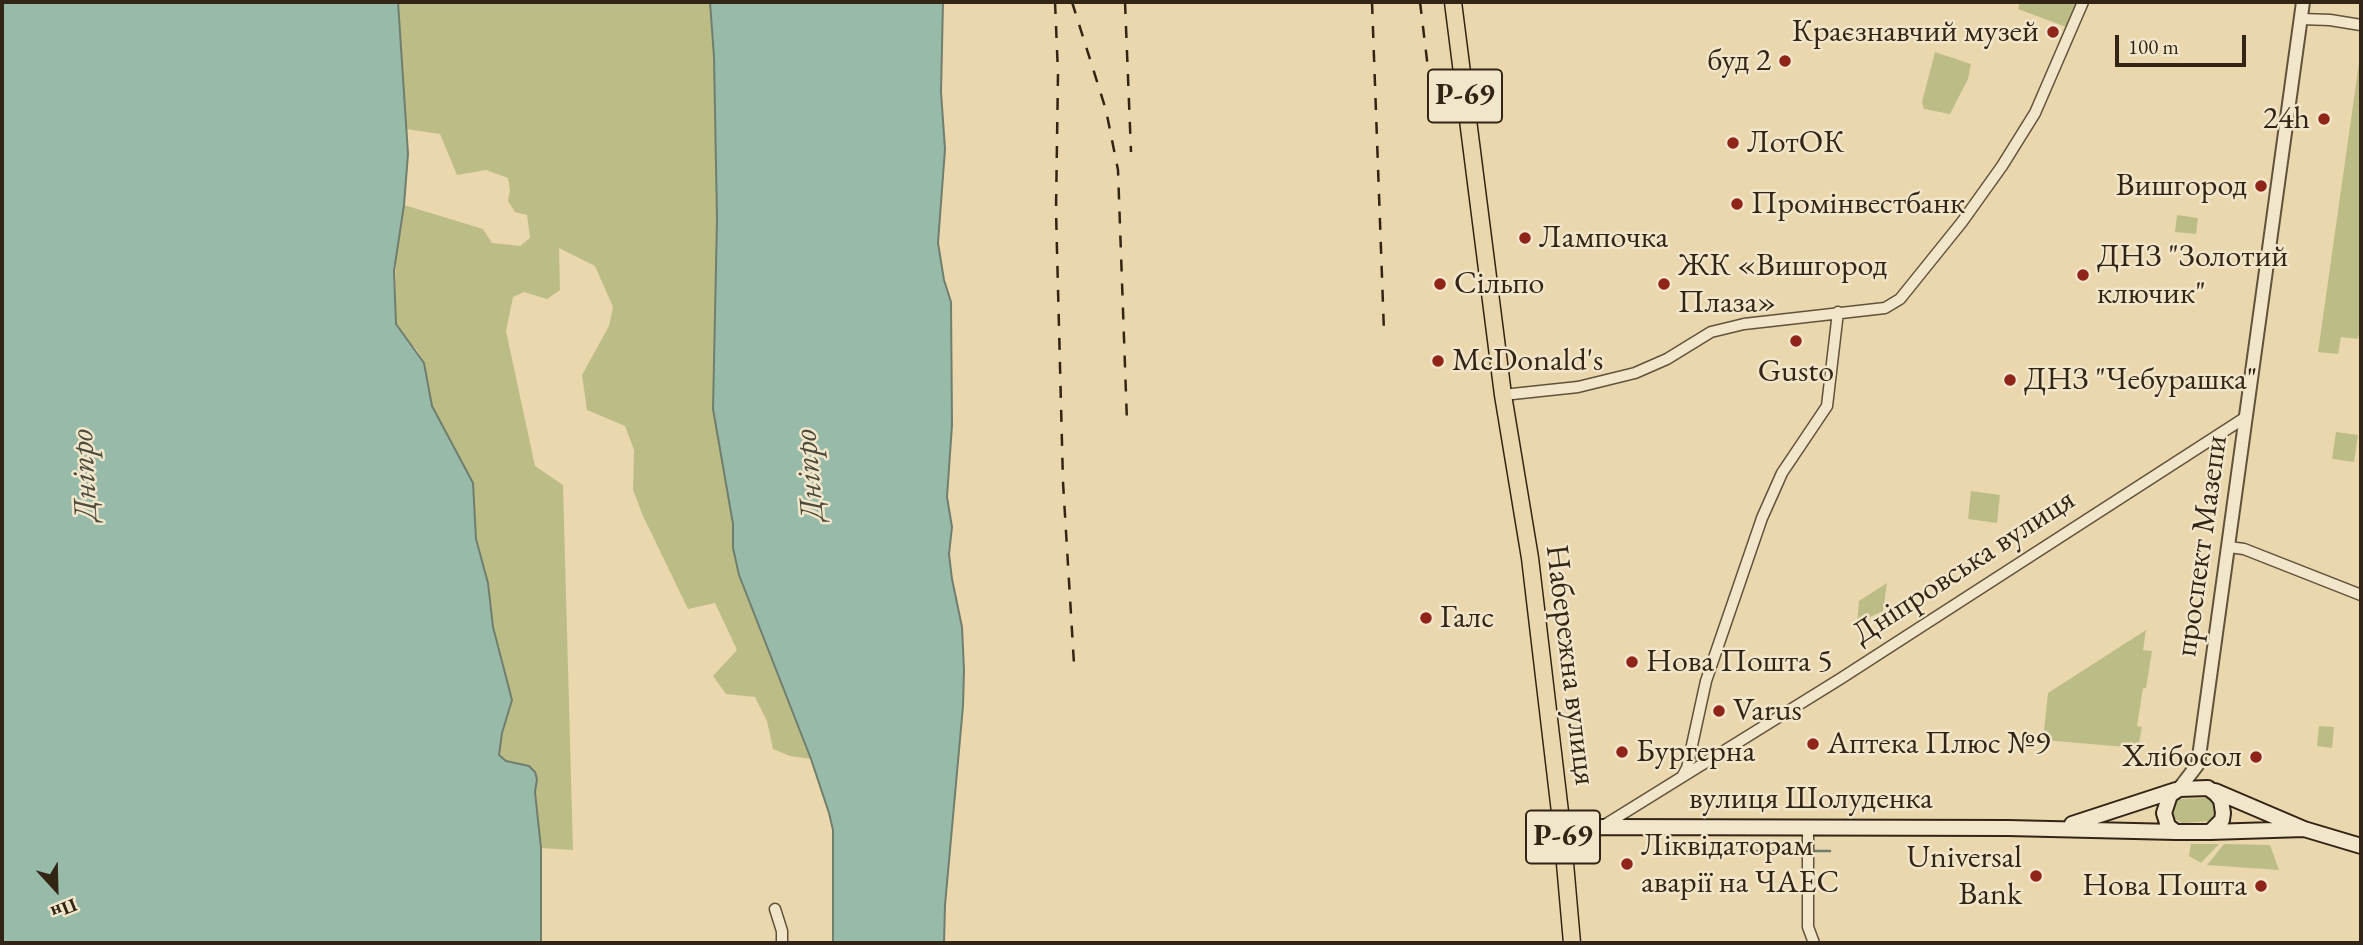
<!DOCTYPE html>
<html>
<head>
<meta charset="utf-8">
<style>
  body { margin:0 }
  #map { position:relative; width:2363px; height:945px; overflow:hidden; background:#ead7ad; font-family:"EB Garamond",serif }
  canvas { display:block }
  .frame { position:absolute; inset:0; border:4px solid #332515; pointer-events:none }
  .north { position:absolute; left:21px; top:854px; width:70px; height:70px; -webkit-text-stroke:5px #f1e5ca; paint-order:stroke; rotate:158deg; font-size:19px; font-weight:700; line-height:28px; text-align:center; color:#332515 }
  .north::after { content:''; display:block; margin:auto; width:24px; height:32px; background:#332515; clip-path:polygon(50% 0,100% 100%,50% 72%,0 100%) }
  .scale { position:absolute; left:2115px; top:35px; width:131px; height:32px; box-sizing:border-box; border:4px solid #332515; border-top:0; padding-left:9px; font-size:21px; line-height:24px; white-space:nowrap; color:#332515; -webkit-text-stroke:5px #f1e5ca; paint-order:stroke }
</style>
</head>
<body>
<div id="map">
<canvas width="2363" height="945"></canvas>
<div class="frame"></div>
<div class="north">Пн</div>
<div class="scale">100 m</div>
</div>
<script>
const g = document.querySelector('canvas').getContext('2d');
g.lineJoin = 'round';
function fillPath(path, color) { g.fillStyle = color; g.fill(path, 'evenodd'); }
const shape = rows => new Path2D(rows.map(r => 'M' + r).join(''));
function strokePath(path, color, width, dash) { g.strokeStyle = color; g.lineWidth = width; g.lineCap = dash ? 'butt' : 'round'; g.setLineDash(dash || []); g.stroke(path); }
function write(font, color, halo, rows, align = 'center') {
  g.font = font + ' "EB Garamond",serif'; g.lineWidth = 5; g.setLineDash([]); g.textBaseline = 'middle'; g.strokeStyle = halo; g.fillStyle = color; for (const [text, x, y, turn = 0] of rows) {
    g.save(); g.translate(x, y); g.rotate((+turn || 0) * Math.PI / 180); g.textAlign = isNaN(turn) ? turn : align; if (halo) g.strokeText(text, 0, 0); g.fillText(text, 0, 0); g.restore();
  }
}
const green = shape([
  [398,2,710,2,714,57,717,219,713,409,733,524,733,548,739,575,811,759,790,756,773,749,767,721,755,697,726,694,713,676,737,650,715,603,688,609,643,516,633,490,634,450,625,426,587,410,582,375,609,326,613,307,595,266,559,248,560,290,547,299,524,292,513,297,506,331,535,466,563,485,573,850,541,848,535,792,537,779,529,766,506,761,499,755,502,733,512,700,493,627,488,583,476,539,473,483,432,406,424,363,417,350,401,334,396,324,395,311,396,249,404,205,483,229,492,243,520,246,530,238,527,215,515,212,508,201,510,190,508,178,486,170,457,175,440,134,406,129],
  [2020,2,2080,2,2069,28,2018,9],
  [2361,49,2361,324,2358,339,2341,337,2338,354,2318,352],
  [1935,52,1971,64,1968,79,1950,114,1924,109,1922,102],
  [2177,215,2198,218,2196,234,2175,232],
  [2336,432,2358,435,2354,462,2332,459],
  [1971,491,2000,495,1997,523,1968,519],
  [1887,583,1883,611,1857,623,1859,601],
  [2146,630,2143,650,2152,651,2146,688,2143,688,2137,726,2142,727,2138,748,2043,740,2048,693],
  [2319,726,2334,727,2332,748,2317,746],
  [2206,798,2214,802,2216,806,2216,815,2211,821,2182,823,2175,819,2172,811,2174,804,2180,799],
  [2191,844,2219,844,2201,863,2189,856],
  [2224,844,2270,845,2279,870,2207,865]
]);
const water = shape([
  [2,2,398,2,408,154,404,205,394,271,396,324,424,363,432,406,473,483,476,539,488,583,493,627,512,700,502,733,499,755,506,761,529,766,535,772,537,779,535,792,541,848,541,943,2,943,2,2],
  [710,2,943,2,941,92,945,149,938,243,944,280,951,302,952,425,947,497,952,527,949,554,952,579,962,627,964,670,963,706,945,905,944,943,833,943,833,830,829,813,811,759,739,575,733,548,733,524,713,409,717,219,714,57,710,2]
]);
const stream = shape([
  [1747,851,1806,851],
  [1812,851,1830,851]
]);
const minor = shape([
  [2301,19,2330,20,2361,25],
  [1503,395,1578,387,1635,373,1667,359,1711,332,1744,324,1885,308,1900,299,1962,222,2002,166,2035,113,2083,2],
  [2229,547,2244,549,2361,595],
  [1682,777,1687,768,1706,681,1762,518,1782,473,1827,406,1838,312],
  [1603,826,1840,679,2246,417],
  [1808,827,1808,927,1814,943],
  [775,909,782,931,782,943]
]);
const tertiary = shape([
  [2179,789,2198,764,2303,2]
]);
const secondary = shape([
  [2215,791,2304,829,2361,846],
  [2072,824,2176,790],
  [1562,829,1603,827,2008,828,2176,832],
  [2210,832,2222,820,2223,813,2221,800,2216,794,2208,788,2179,789,2170,795,2164,813,2168,826,2176,832,2210,832,2304,829]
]);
const primary = shape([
  [1453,2,1503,395,1530,558,1562,829,1572,943]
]);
const rail = shape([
  [1055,2,1058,73,1056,211,1063,482,1074,664],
  [1072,2,1106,110,1118,170,1127,422],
  [1125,2,1131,152],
  [1372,2,1384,332],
  [1420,2,1430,85]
]);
const markers = [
  [2053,32,7,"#8f2418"],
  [1785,61,7,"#8f2418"],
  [2324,119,7,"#8f2418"],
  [1733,143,7,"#8f2418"],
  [2261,186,7,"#8f2418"],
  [1737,204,7,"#8f2418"],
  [1525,238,7,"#8f2418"],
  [2083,275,7,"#8f2418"],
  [1440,284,7,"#8f2418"],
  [1664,284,7,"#8f2418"],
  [1796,341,7,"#8f2418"],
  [1438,361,7,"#8f2418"],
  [2010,380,7,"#8f2418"],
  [1426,618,7,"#8f2418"],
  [1632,662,7,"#8f2418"],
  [1719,711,7,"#8f2418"],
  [1813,744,7,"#8f2418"],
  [1622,752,7,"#8f2418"],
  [2256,757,7,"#8f2418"],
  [1627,864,7,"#8f2418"],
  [2036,876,7,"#8f2418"],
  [2261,886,7,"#8f2418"]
];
const shields = [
  [1465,96,74],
  [1563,837,74]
];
const shieldNames = [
  ["Р-69",1465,96],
  ["Р-69",1563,837]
];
const poiNames = [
  ["Краєзнавчий музей",2039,32,"right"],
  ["буд 2",1771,61,"right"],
  ["24h",2310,119,"right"],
  ["ЛотОК",1747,143],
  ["Вишгород",2247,186,"right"],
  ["Промінвестбанк",1751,204],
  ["Лампочка",1539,238],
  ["ДНЗ \"Золотий",2097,257],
  ["ключик\"",2097,294],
  ["ЖК «Вишгород",1678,266],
  ["Плаза»",1678,303],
  ["Сільпо",1454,284],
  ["McDonald's",1452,361],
  ["Gusto",1796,372,"center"],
  ["ДНЗ \"Чебурашка\"",2024,380],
  ["Галс",1440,618],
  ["Нова Пошта 5",1646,662],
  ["Varus",1733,711],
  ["Аптека Плюс №9",1827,744],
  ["Бургерна",1636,752],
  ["Хлібосол",2242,757,"right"],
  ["Ліквідаторам",1641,846],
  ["аварії на ЧАЕС",1641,883],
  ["Universal",2022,858,"right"],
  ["Bank",2022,895,"right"],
  ["Нова Пошта",2247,886,"right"]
];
const streetNames = [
  ["проспект Мазепи",2202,546,-82],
  ["Дніпровська вулиця",1964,567,-33],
  ["Набережна вулиця",1570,665,83],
  ["вулиця Шолуденка",1811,799]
];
const waterNames = [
  ["Дніпро",85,475,-93],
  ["Дніпро",810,475,-95]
];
fillPath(green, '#bcbd86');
fillPath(water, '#98baa9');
strokePath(water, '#707e6e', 2);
strokePath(stream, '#707e6e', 2.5);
strokePath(minor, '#61523b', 13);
strokePath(tertiary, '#61523b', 16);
strokePath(secondary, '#332515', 18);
strokePath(primary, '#332515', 19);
strokePath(minor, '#f1e5ca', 10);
strokePath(tertiary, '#f1e5ca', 12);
strokePath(secondary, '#f1e5ca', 14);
strokePath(primary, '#ead7ad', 16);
strokePath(rail, '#332515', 2.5, [12, 12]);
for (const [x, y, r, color] of markers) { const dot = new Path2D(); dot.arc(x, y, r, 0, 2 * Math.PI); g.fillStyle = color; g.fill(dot); strokePath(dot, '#f1e5ca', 2.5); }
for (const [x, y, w] of shields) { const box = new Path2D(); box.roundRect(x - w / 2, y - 26.5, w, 53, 5); g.fillStyle = '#f1e5ca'; g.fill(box); strokePath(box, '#332515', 2); }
write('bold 30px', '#332515', null, shieldNames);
write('32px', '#332515', '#f1e5ca', poiNames, 'left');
write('32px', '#332515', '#f1e5ca', streetNames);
write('italic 33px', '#4c4a3a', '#f1e5ca', waterNames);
</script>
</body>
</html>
